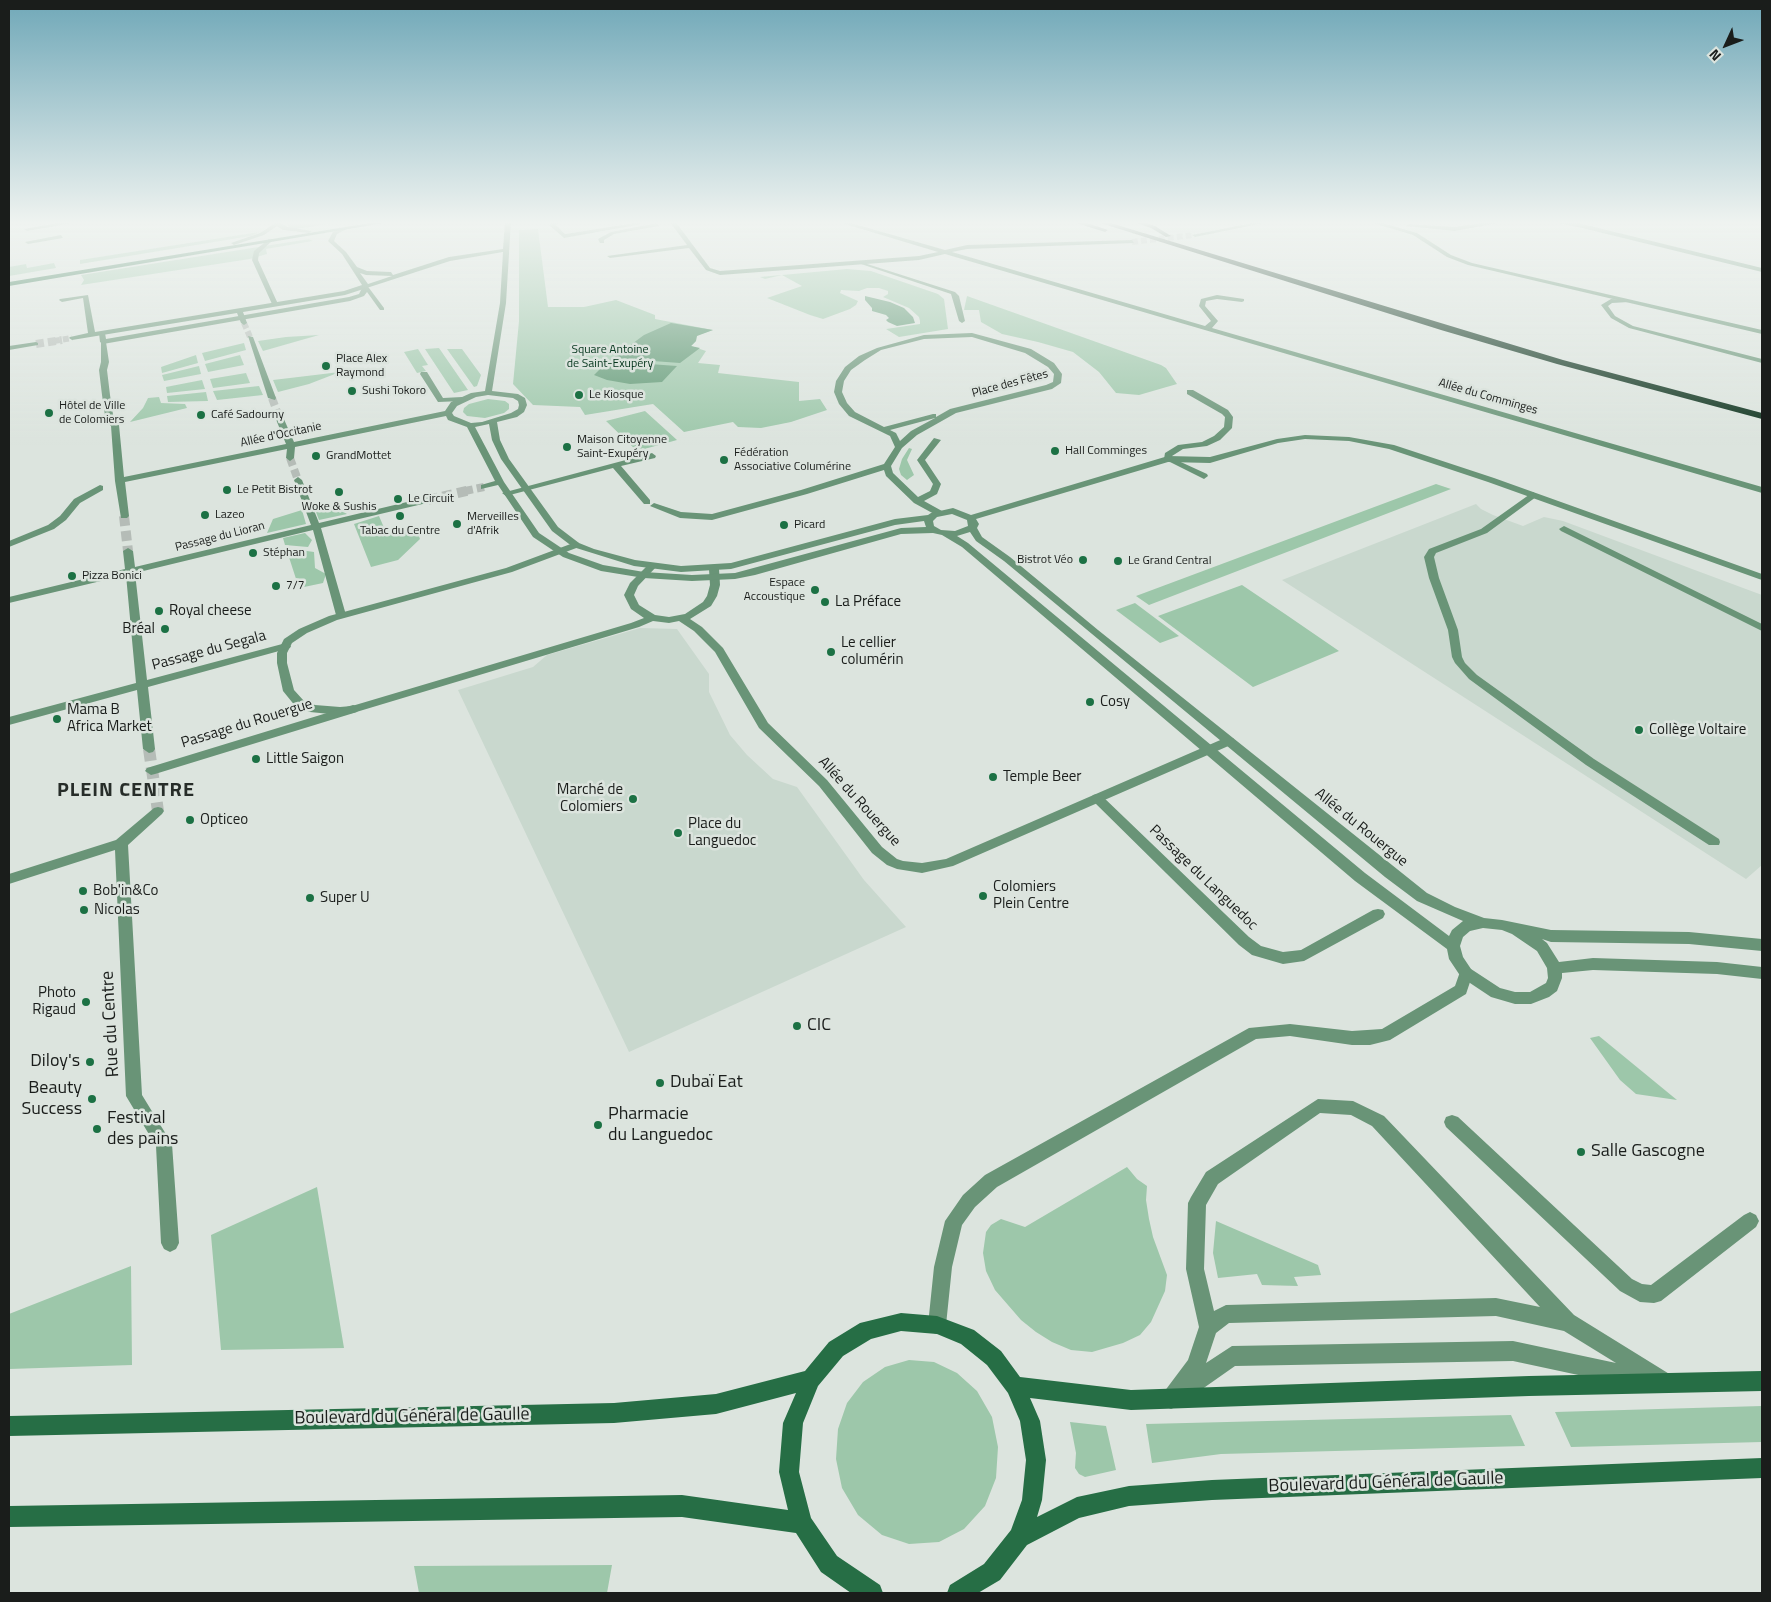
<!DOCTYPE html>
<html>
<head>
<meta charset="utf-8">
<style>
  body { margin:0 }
  #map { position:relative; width:1771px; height:1602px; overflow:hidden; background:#dce4de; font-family:"Titillium Web",sans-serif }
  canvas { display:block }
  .frame { position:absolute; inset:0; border:10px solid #1a1d1b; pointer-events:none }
  .north { position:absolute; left:1701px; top:20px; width:50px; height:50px; -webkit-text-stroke:4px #dce4de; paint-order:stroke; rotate:227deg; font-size:14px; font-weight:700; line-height:20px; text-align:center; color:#1a1d1b }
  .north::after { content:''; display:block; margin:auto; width:18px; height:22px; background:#1a1d1b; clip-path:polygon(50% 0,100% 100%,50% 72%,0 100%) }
</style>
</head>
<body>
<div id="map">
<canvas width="1771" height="1602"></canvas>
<div class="frame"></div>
<div class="north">N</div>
</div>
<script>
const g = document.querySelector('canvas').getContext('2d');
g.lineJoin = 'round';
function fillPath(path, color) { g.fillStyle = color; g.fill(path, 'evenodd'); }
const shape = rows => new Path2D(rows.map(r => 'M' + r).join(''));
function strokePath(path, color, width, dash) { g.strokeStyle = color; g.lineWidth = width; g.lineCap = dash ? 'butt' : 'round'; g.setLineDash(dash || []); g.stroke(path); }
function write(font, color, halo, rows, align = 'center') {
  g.font = font + ' "Titillium Web",sans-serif'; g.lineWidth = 5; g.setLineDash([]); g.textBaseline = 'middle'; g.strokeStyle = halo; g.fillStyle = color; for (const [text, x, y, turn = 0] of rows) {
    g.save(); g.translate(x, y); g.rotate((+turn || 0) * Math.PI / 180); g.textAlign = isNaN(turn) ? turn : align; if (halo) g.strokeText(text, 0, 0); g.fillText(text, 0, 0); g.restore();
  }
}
const built = shape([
  [1476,504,1481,509,1493,515,1523,526,1544,517,1563,521,1762,595,1762,865,1746,879,1282,580],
  [640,628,677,629,709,674,709,692,730,735,747,755,773,779,797,787,864,880,906,927,629,1052,458,690,533,667,547,655]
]);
const green = shape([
  [286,221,348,221,296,229,289,228],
  [538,229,548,307,584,307,616,300,655,315,655,319,713,330,698,335,695,338,696,341,691,346,706,351,698,363,720,365,718,373,799,382,799,401,820,399,827,410,791,422,761,428,738,427,733,422,684,432,653,404,585,415,580,407,533,405,513,384,519,321,519,230],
  [259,232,251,236,80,264,80,260],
  [309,239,313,241,266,249,267,254,250,259,81,285,84,280,81,275],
  [54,263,56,268,9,276,9,267,26,264,27,268],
  [847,269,871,271,938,294,944,299,948,329,899,337,886,329,920,324,920,321,919,317,909,308,883,297,888,294,888,291,879,288,867,288,859,291,841,290,840,293,858,301,856,305,850,309,823,319,810,315,767,298,802,286,782,275,765,279,760,277],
  [967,296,1161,365,1166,368,1177,384,1139,395,1116,393,1099,372,1073,352,1038,342,1002,334,981,322,979,310,964,310],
  [319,335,263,351,258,341,286,337],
  [244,343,246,350,205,361,202,353],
  [439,348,468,390,454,393,425,349],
  [418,349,428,365,422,366,426,371,417,373,404,352],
  [447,349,462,349,481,375,477,386,474,387],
  [196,355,198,363,162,373,161,367],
  [240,355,244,365,208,372,205,364],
  [199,366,201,374,164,381,162,375],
  [340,372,309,384,278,392,273,380],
  [246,373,250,383,213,388,210,379],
  [202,380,205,389,167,393,166,387],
  [259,386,263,395,217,400,213,391],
  [206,392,208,401,168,402,167,396],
  [159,397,161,403,185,404,187,408,130,422,143,408,148,398],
  [488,399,505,401,509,404,509,409,504,413,485,418,467,416,463,412,464,408,469,404],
  [645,411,677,440,637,451,606,421],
  [909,448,912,449,907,460,914,475,907,480,901,475,899,469,902,459],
  [1436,484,1451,489,1149,605,1136,596],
  [333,506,347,514,319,520,314,507],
  [302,510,306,524,267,533,273,519],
  [379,516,385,530,417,531,420,539,398,560,371,567,354,524],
  [305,533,312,540,308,547,285,545,283,538],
  [286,548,314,552,315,568,326,574,323,583,304,587,298,585],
  [1242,585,1288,616,1339,651,1253,687,1158,616],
  [1135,603,1179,636,1160,643,1116,610],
  [1599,1036,1677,1100,1636,1094,1620,1080,1590,1038],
  [1127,1167,1137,1179,1147,1186,1146,1200,1149,1219,1153,1237,1167,1275,1165,1291,1151,1322,1140,1335,1123,1343,1092,1352,1071,1350,1052,1342,1036,1332,1021,1320,995,1290,986,1271,983,1253,986,1232,991,1225,1001,1219,1025,1227],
  [317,1187,344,1348,221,1350,211,1235],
  [1216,1221,1318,1265,1321,1275,1294,1277,1298,1286,1262,1285,1257,1274,1218,1278,1213,1253],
  [131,1266,132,1365,9,1369,9,1314],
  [909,1360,934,1362,957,1373,977,1391,992,1417,998,1447,996,1478,985,1506,964,1529,939,1542,909,1544,882,1535,858,1515,842,1488,836,1459,838,1429,847,1403,863,1382,885,1367],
  [1762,1406,1762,1442,1571,1447,1555,1412],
  [1511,1415,1525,1446,1221,1454,1152,1463,1146,1424],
  [1070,1422,1106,1426,1116,1470,1085,1477,1079,1474,1075,1468,1076,1453],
  [612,1565,607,1593,419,1593,414,1566]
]);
const water = shape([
  [865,296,890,302,904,308,913,317,915,323,897,326,888,322,886,320,889,318,886,315,872,311,872,308,865,300],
  [671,323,713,330,697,336,696,341,691,346,700,348,680,363,613,358,644,335],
  [608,361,677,366,662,382,630,384,607,380,594,375]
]);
const streetTunnelFar3 = shape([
  [1132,242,1195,235],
  [244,323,250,337],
  [54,341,72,338]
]);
const streetTunnelFar2 = shape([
  [36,344,62,340],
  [272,398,279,417],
  [290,458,298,480],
  [465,491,484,487]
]);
const streetTunnelFar1 = shape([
  [428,500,471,490],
  [124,516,128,551]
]);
const streetTunnel = shape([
  [149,749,158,811]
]);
const lane = shape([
  [69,221,84,221,27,231,24,229,69,221],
  [555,221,562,221,556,225,565,234,635,223,633,221,639,221,642,224,564,238,549,225,555,221],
  [277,222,285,225,287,227,312,231,309,233,283,230,275,225,277,222],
  [657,223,659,226,614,234,604,240,604,243,600,243,598,239,611,232,657,223],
  [61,235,63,238,28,244,25,242,61,235],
  [269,239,272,241,259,253,258,260,278,304,275,306,272,304,252,260,254,251,269,239],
  [861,262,955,292,959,296,965,321,962,323,959,321,951,294,861,264,861,262],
  [366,284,384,308,384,310,380,310,367,292,364,296,350,301,103,344,100,342,99,333,102,331,105,333,106,339,349,297,359,294,363,286,366,284],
  [1611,299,1629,300,1629,302,1612,303,1608,306,1615,316,1633,326,1762,359,1762,363,1629,328,1611,318,1601,305,1611,299],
  [972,333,1031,349,1054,363,1062,374,1061,383,1052,389,956,413,917,435,902,448,891,466,893,473,918,497,930,491,933,484,917,460,934,438,941,440,925,460,941,484,937,494,924,501,942,511,942,515,936,515,914,503,886,476,884,470,807,494,712,520,680,518,650,506,654,503,681,512,712,514,801,490,884,464,895,447,890,436,849,416,839,404,834,392,836,381,845,367,859,356,877,348,924,335,972,333],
  [972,337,1025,353,1048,367,1054,374,1053,382,1046,385,950,409,936,417,936,414,933,414,884,427,855,412,847,403,842,392,844,381,851,370,865,360,881,350,924,339,972,337],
  [935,418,911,431,900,441,896,433,890,430,935,418],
  [421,372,427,372,443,398,462,397,466,399,462,401,438,402,420,374,421,372],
  [1187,390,1193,390,1228,410,1233,417,1232,428,1220,440,1207,446,1183,449,1172,456,1172,458,1207,474,1208,476,1204,479,1164,459,1165,453,1178,445,1202,442,1214,436,1224,427,1225,417,1222,414,1187,394,1187,390],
  [652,453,656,456,655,458,621,466,650,500,650,504,644,504,613,468,506,496,502,493,652,453],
  [1533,492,1537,495,1536,497,1487,533,1436,553,1434,557,1439,578,1458,630,1462,657,1465,663,1477,675,1594,759,1719,839,1720,842,1719,845,1709,845,1586,765,1469,679,1455,663,1452,657,1448,630,1429,578,1424,557,1429,549,1481,529,1533,492],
  [1564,526,1762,624,1762,631,1561,531,1559,529,1564,526],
  [576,542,579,543,579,547,512,572,337,620,307,633,292,643,287,653,287,663,294,690,304,701,315,705,340,707,352,706,631,623,644,618,631,609,624,595,630,583,649,564,652,563,657,566,638,586,634,595,639,605,655,615,669,617,685,614,703,602,707,596,710,585,709,569,714,566,719,569,720,585,717,596,711,606,690,619,702,627,723,648,768,723,827,780,882,847,897,859,903,861,922,863,946,859,1225,738,1233,738,1235,741,1233,744,953,866,922,873,897,869,887,865,872,853,819,786,759,728,715,652,694,631,679,621,669,623,653,621,639,627,353,713,340,715,310,712,296,707,283,691,277,663,277,653,284,639,299,629,329,616,506,568,576,542],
  [1466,967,1471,969,1473,973,1466,994,1390,1040,1370,1045,1352,1045,1290,1036,1256,1039,997,1187,975,1207,962,1225,952,1267,946,1325,944,1332,937,1334,930,1332,928,1325,934,1267,945,1221,963,1195,985,1175,1249,1028,1290,1024,1352,1031,1382,1029,1455,986,1461,969,1466,967],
  [1318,1099,1353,1101,1384,1116,1574,1315,1671,1375,1674,1382,1671,1389,1664,1392,1647,1383,1639,1388,1513,1361,1235,1366,1178,1406,1171,1409,1164,1406,1161,1399,1164,1392,1188,1360,1199,1327,1186,1269,1188,1203,1191,1197,1206,1172,1318,1099],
  [1320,1113,1351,1115,1372,1126,1540,1307,1496,1298,1226,1305,1214,1311,1204,1269,1206,1205,1218,1184,1320,1113],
  [1496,1316,1564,1331,1616,1363,1513,1341,1232,1346,1206,1363,1216,1333,1229,1323,1496,1316],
  [1452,1115,1458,1117,1632,1279,1642,1284,1651,1285,1744,1215,1750,1212,1756,1215,1759,1221,1756,1227,1661,1301,1654,1303,1640,1302,1620,1291,1446,1127,1444,1122,1446,1117,1452,1115]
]);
const street = shape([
  [272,221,278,221,280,224,264,235,234,245,231,243,260,233,274,224,272,221],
  [505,221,511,221,506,303,492,391,518,394,525,398,527,405,524,412,517,417,497,422,500,440,509,459,558,527,579,543,594,549,635,560,681,566,731,563,895,519,928,515,931,513,953,508,971,515,1168,456,1210,457,1277,439,1305,435,1349,437,1394,445,1494,478,1762,574,1762,580,1759,579,1488,482,1389,449,1349,441,1305,439,1278,443,1210,463,1168,462,976,519,979,524,977,528,982,537,1010,557,1098,630,1427,893,1455,907,1484,918,1502,920,1551,930,1689,932,1762,939,1762,951,1689,944,1551,942,1542,939,1547,943,1559,962,1593,958,1717,962,1762,967,1762,979,1717,974,1593,970,1562,973,1562,978,1557,991,1549,997,1531,1004,1515,1004,1491,997,1461,977,1449,959,1447,949,1355,881,962,547,942,535,933,533,901,534,755,575,735,579,692,581,644,578,601,571,563,557,533,537,498,485,481,489,481,485,495,481,467,427,448,420,446,416,295,447,294,458,290,461,286,458,287,449,125,482,129,516,127,518,121,518,115,481,111,426,106,422,102,395,99,370,101,362,101,341,106,342,109,362,107,370,110,395,114,421,119,425,124,477,286,444,275,417,279,415,283,417,294,442,445,411,451,402,471,393,485,391,500,303,503,252,450,261,345,295,243,312,247,323,244,325,241,323,237,313,72,340,69,338,70,337,88,333,83,298,62,302,59,300,60,299,88,295,95,332,344,291,362,285,342,254,328,241,333,232,342,228,347,229,337,234,334,241,346,252,357,267,367,271,391,272,393,275,449,257,503,249,505,221],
  [360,273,366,275,392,276,368,284,360,273],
  [488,395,513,398,518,401,519,405,518,409,511,413,482,422,471,423,454,416,452,413,457,406,476,397,488,395],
  [489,424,492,440,501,459,552,531,573,547,634,566,681,572,731,569,895,525,924,521,926,527,901,528,735,573,692,575,644,572,603,565,569,553,539,533,504,482,475,427,489,424],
  [952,514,967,520,968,526,955,531,941,530,934,526,933,521,937,517,952,514],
  [970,532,976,541,1004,561,1385,877,1417,901,1463,921,1452,930,1449,936,1365,873,968,543,957,536,970,532],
  [1483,928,1502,930,1512,934,1537,951,1547,968,1548,978,1546,983,1530,992,1515,992,1500,988,1471,969,1463,957,1460,946,1463,937,1470,931,1483,928],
  [669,221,675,221,710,268,720,271,919,256,938,252,835,221,844,221,945,250,967,245,1132,240,1134,243,967,249,952,252,1205,326,1211,321,1199,306,1201,299,1217,295,1244,299,1244,301,1242,302,1217,299,1206,301,1205,306,1218,321,1212,328,1762,487,1762,493,945,254,919,260,720,275,706,270,689,248,610,258,607,256,687,245,669,221],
  [1262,221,1274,221,1195,237,1192,235,1262,221],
  [1366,221,1375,221,1417,233,1451,255,1472,263,1762,330,1762,334,1468,265,1447,257,1413,235,1366,221],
  [1495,221,1509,221,1455,231,1406,226,1409,224,1455,227,1495,221],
  [1546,221,1578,223,1762,268,1762,272,1578,227,1546,221],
  [248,336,253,337,276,398,275,400,268,398,248,336],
  [36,342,38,343,38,345,9,350,9,346,36,342],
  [298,477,302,480,319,523,428,497,432,500,431,502,321,528,346,615,345,617,341,618,336,615,313,530,135,573,147,680,286,643,291,646,290,648,148,687,155,749,153,752,149,753,143,749,137,690,9,725,9,717,136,683,126,575,9,603,9,597,125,569,123,551,128,548,133,551,135,567,311,525,294,480,298,477],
  [100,485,103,486,103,490,80,503,66,520,54,529,9,547,9,541,48,525,60,516,74,499,100,485],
  [353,705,357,706,359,709,357,712,155,774,151,775,145,771,147,768,353,705],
  [1097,794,1101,795,1249,937,1261,946,1283,952,1301,950,1373,910,1378,909,1383,910,1385,914,1383,918,1304,961,1283,964,1252,955,1239,945,1093,801,1091,798,1093,795,1097,794],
  [158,807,162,808,164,811,162,814,128,845,142,1095,172,1144,179,1243,176,1249,170,1252,164,1249,161,1243,156,1146,126,1096,115,850,9,884,9,874,116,840,154,808,158,807]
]);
const secondary = shape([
  [382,221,396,221,9,286,9,282,382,221],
  [901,1313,937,1316,974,1330,1001,1351,1020,1377,1131,1390,1529,1376,1762,1371,1762,1391,1529,1396,1131,1410,1030,1398,1040,1421,1046,1460,1042,1500,1037,1517,1077,1497,1129,1486,1212,1480,1762,1458,1762,1478,1212,1500,1129,1506,1079,1518,1027,1545,1000,1580,978,1593,947,1593,950,1585,984,1564,1011,1530,1022,1500,1026,1460,1020,1421,1008,1393,987,1365,961,1344,937,1334,901,1331,871,1339,843,1356,818,1386,803,1423,799,1472,811,1518,837,1556,880,1585,883,1593,851,1593,821,1572,796,1533,682,1517,9,1527,9,1506,682,1495,788,1510,779,1472,783,1423,796,1393,716,1414,614,1423,9,1436,9,1416,614,1403,716,1394,805,1371,829,1342,860,1323,901,1313]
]);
const highway = shape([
  [1070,221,1081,221,1108,230,1105,232,1070,221],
  [1094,221,1104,221,1563,360,1762,413,1762,419,1557,364,1441,330,1094,221],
  [1131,221,1141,221,1155,226,1171,236,1166,237,1151,228,1131,221]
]);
const markers = [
  [326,366,5,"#1c7144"],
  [352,391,5,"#1c7144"],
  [579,395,5,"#1c7144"],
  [49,413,5,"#1c7144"],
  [201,415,5,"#1c7144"],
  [567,447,5,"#1c7144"],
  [1055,451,5,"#1c7144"],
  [316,456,5,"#1c7144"],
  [724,460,5,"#1c7144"],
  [227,490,5,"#1c7144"],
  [339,492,5,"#1c7144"],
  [398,499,5,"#1c7144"],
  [205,515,5,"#1c7144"],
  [400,516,5,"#1c7144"],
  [457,524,5,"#1c7144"],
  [784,525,5,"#1c7144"],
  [253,553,5,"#1c7144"],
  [1083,560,5,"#1c7144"],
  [1118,561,5,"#1c7144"],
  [72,576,5,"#1c7144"],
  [276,586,5,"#1c7144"],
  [815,590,5,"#1c7144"],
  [825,602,5,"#1c7144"],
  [159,611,5,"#1c7144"],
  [165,629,5,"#1c7144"],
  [831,652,5,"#1c7144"],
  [1090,702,5,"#1c7144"],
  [57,719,5,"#1c7144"],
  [1639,730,5,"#1c7144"],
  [256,759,5,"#1c7144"],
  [993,777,5,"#1c7144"],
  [633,799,5,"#1c7144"],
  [190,820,5,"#1c7144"],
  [678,833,5,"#1c7144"],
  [83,891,5,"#1c7144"],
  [983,896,5,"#1c7144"],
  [310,898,5,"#1c7144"],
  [84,910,5,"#1c7144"],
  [86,1002,5,"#1c7144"],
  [797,1026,5,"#1c7144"],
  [90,1062,5,"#1c7144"],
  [660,1083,5,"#1c7144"],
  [92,1099,5,"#1c7144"],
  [598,1125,5,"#1c7144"],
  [97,1129,5,"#1c7144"],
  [1581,1152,5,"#1c7144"]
];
const farParknames = [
  ["Square Antoine",610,350],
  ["de Saint-Exupéry",610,364]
];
const farPoinames = [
  ["Place Alex",336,359],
  ["Raymond",336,373],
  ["Sushi Tokoro",362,391],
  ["Le Kiosque",589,395],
  ["Hôtel de Ville",59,406],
  ["de Colomiers",59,420],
  ["Café Sadourny",211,415],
  ["Maison Citoyenne",577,440],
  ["Saint-Exupéry",577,454],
  ["Hall Comminges",1065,451],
  ["Fédération",734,453],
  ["Associative Columérine",734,467],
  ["GrandMottet",326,456],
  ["Le Petit Bistrot",237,490],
  ["Le Circuit",408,499],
  ["Woke & Sushis",339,507,"center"],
  ["Lazeo",215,515],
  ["Merveilles",467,517],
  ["d'Afrik",467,531],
  ["Picard",794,525],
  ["Tabac du Centre",400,531,"center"],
  ["Stéphan",263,553],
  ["Bistrot Véo",1073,560,"right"],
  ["Le Grand Central",1128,561],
  ["Pizza Bonici",82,576],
  ["Espace",805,583,"right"],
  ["Accoustique",805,597,"right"],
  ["7/7",286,586]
];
const farStreetnames = [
  ["Place des Fêtes",1010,384,-15],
  ["Allée du Comminges",1488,397,16],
  ["Allée d'Occitanie",281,435,-12],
  ["Passage du Lioran",220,537,-14]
];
const poiNames = [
  ["La Préface",835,602],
  ["Royal cheese",169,611],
  ["Bréal",155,629,"right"],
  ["Le cellier",841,643],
  ["columérin",841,660],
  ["Cosy",1100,702],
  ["Mama B",67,710],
  ["Africa Market",67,727],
  ["Collège Voltaire",1649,730],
  ["Little Saigon",266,759],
  ["Temple Beer",1003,777],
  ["Marché de",623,790,"right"],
  ["Colomiers",623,807,"right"],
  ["Opticeo",200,820],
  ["Place du",688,824],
  ["Languedoc",688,841],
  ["Colomiers",993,887],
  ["Plein Centre",993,904],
  ["Bob'in&Co",93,891],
  ["Super U",320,898],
  ["Nicolas",94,910],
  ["Photo",76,993,"right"],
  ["Rigaud",76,1010,"right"]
];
const streetNames = [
  ["Passage du Segala",209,651,-15],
  ["Passage du Rouergue",247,724,-17],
  ["Allée du Rouergue",859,802,48],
  ["Allée du Rouergue",1361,828,39],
  ["Passage du Languedoc",1203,878,44]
];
const nearStreetnames = [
  ["Rue du Centre",111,1024,-93],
  ["Boulevard du Général de Gaulle",412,1417,-1],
  ["Boulevard du Général de Gaulle",1386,1483,-2]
];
const nearPoinames = [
  ["CIC",807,1026],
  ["Diloy's",80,1062,"right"],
  ["Dubaï Eat",670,1083],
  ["Beauty",82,1089,"right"],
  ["Success",82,1110,"right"],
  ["Pharmacie",608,1115],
  ["du Languedoc",608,1136],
  ["Festival",107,1119],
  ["des pains",107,1140],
  ["Salle Gascogne",1591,1152]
];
const districtNames = [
  ["PLEIN CENTRE",126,791]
];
fillPath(built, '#c9d8ce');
fillPath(green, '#9dc7aa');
fillPath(water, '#5c9671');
strokePath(streetTunnelFar3, '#b5bcb7', 6, [6, 3]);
strokePath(streetTunnelFar2, '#b5bcb7', 8, [8, 4]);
strokePath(streetTunnelFar1, '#b5bcb7', 10, [10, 5]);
strokePath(streetTunnel, '#b5bcb7', 12, [12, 6]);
fillPath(lane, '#699477');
fillPath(street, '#699477');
fillPath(secondary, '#266e45');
fillPath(highway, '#0c311c');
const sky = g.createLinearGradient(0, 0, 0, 445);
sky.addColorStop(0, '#70a8b8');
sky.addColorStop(0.5, '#eff3f0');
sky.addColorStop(1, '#eff3f000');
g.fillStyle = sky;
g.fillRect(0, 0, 1771, 445);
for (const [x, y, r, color] of markers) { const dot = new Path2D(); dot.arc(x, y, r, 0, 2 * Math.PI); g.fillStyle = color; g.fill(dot); strokePath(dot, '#dce4de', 2); }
write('12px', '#04351c', '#dce4de', farParknames);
write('12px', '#1a1d1b', '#dce4de', farPoinames, 'left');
write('12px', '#1a1d1b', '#dce4de', farStreetnames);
write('15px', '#1a1d1b', '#dce4de', poiNames, 'left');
write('15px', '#1a1d1b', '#dce4de', streetNames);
write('18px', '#1a1d1b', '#dce4de', nearStreetnames);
write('18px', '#1a1d1b', '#dce4de', nearPoinames, 'left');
g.letterSpacing = '1px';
write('bold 20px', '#272d29', '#dce4de', districtNames);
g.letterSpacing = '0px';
</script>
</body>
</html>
